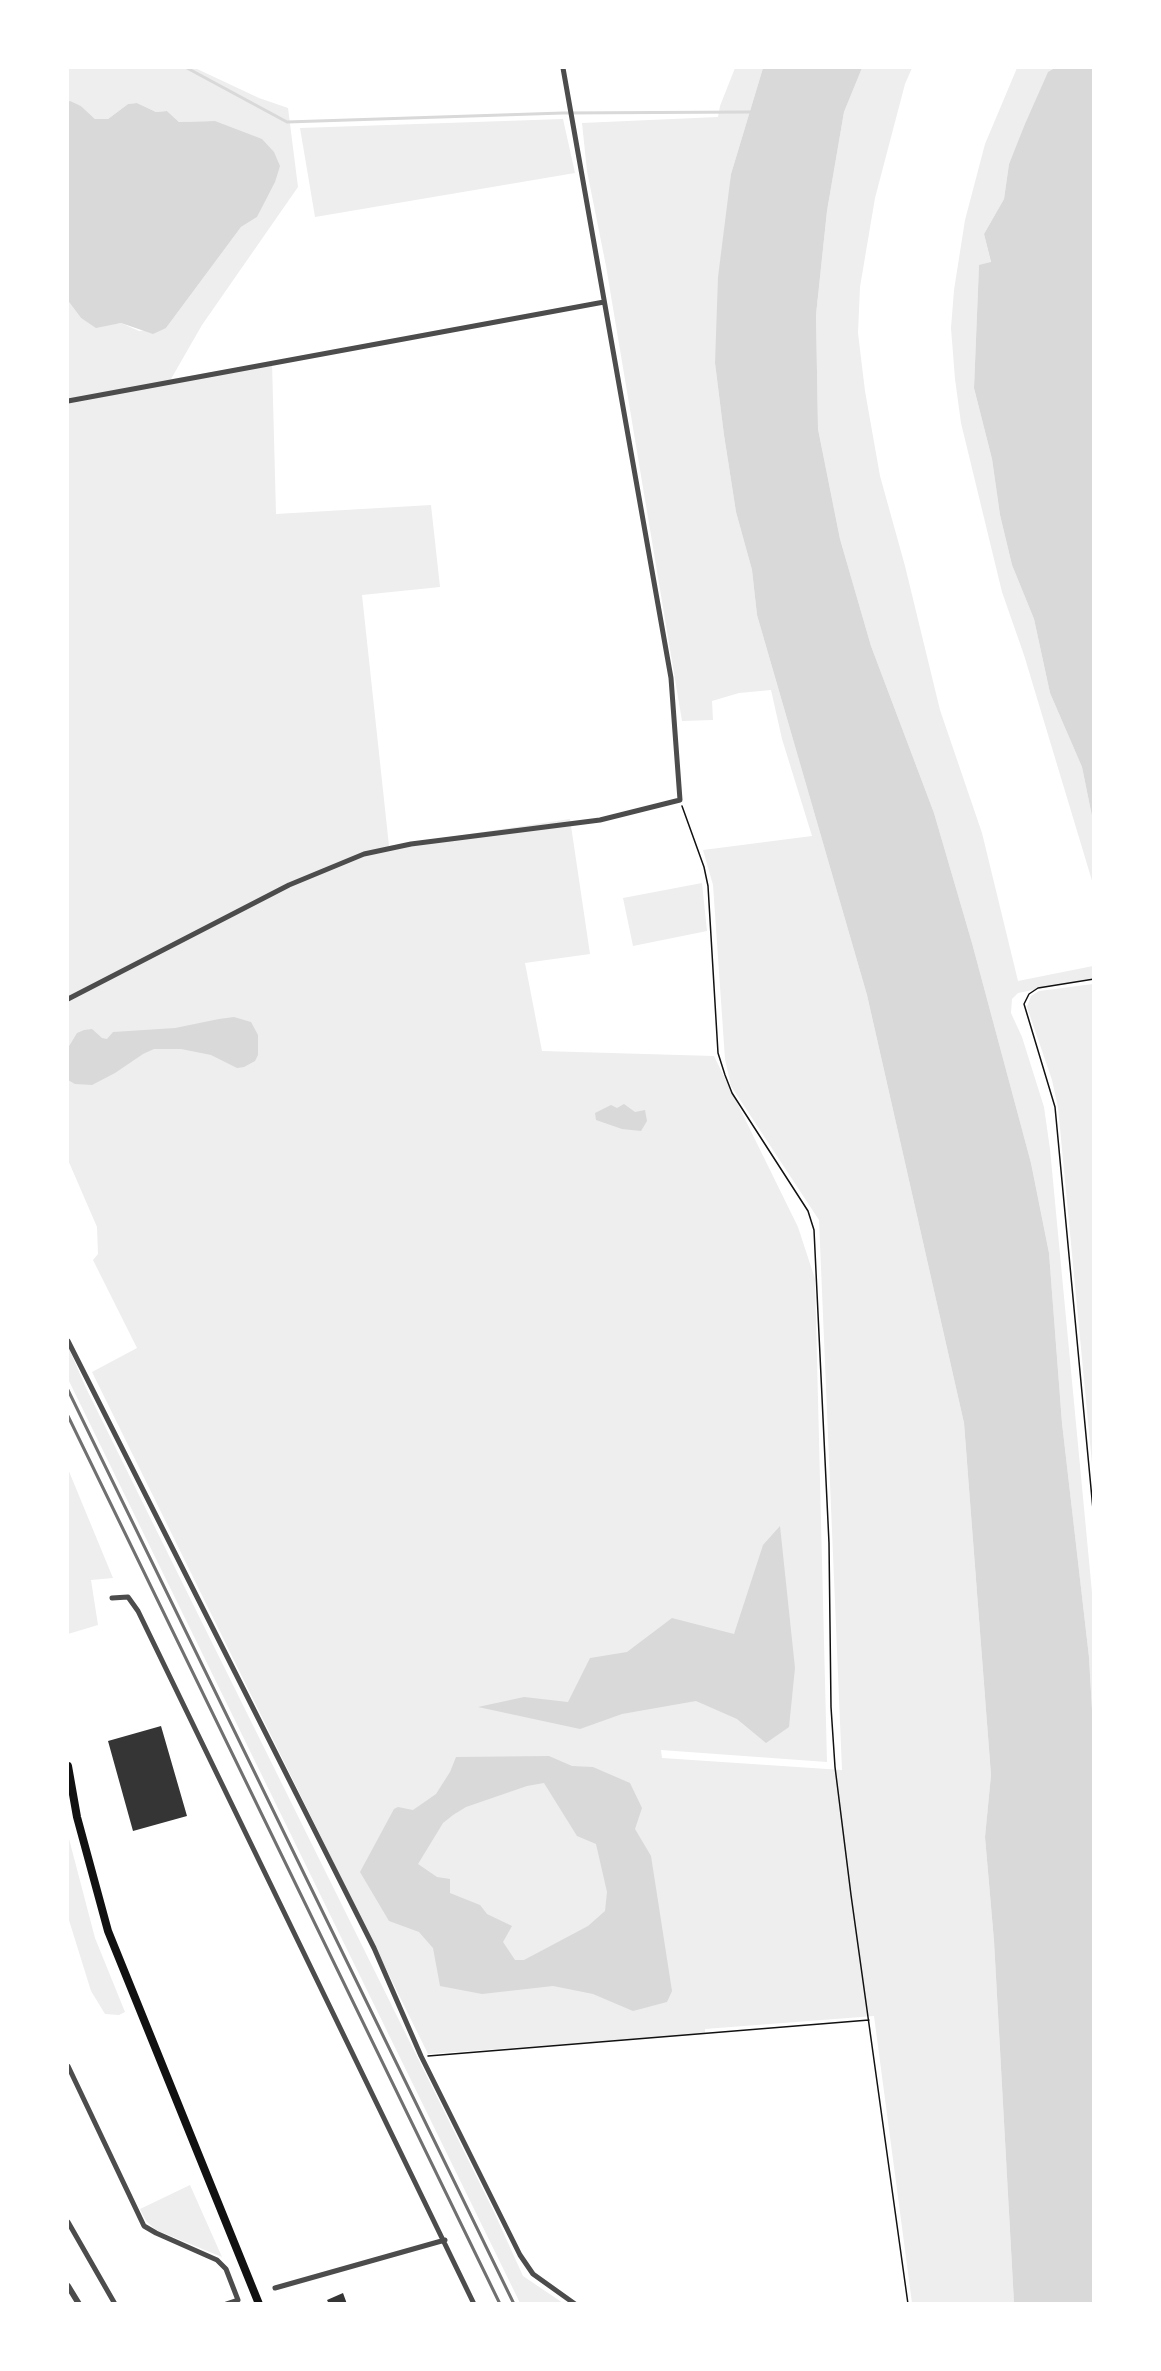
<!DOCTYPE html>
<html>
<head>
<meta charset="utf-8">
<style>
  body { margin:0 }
  #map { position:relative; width:1161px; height:2371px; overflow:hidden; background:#fff; font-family:Lato,sans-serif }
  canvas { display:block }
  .frame { position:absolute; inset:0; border:69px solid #fff; pointer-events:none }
</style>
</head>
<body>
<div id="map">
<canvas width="1161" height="2371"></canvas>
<div class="frame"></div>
</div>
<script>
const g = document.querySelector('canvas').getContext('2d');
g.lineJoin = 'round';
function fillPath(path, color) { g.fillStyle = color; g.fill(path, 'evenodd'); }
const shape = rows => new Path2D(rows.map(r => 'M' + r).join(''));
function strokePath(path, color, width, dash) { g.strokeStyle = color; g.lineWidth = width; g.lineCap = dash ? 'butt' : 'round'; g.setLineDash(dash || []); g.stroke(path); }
const green = shape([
  [68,68,195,68,259,98,288,108,298,187,202,325,171,379,272,362,276,514,431,505,440,587,362,595,389,846,570,819,590,954,525,963,542,1051,714,1056,798,1227,815,1279,827,1762,661,1750,662,1758,842,1770,819,1220,731,1086,725,1059,713,885,703,850,812,836,782,739,771,690,739,693,712,701,713,720,682,721,606,266,587,171,582,123,718,117,720,106,735,68,763,68,731,174,715,363,724,435,736,512,752,570,757,615,867,995,964,1423,991,1775,985,1837,994,1941,1014,2303,912,2303,874,2016,705,2029,705,2034,428,2054,92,1372,137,1348,93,1260,98,1254,97,1227,68,1160,68,293,69,302,81,318,96,327,121,323,139,331,166,328,241,227,257,217,265,200,215,121,179,122,167,111,156,112,137,103,128,104,108,119,95,119,81,106,68,102],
  [862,68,912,68,905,84,875,198,860,287,858,333,865,391,880,476,905,566,940,710,982,833,1018,981,1093,966,1093,978,1018,993,1012,999,1011,1013,1022,1037,1044,1107,1050,1149,1093,1603,1093,1727,1089,1657,1062,1423,1049,1253,1031,1163,972,943,934,813,871,646,840,539,818,429,816,315,827,211,844,112],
  [1017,68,1055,68,1048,73,1009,164,1004,199,984,234,991,263,979,266,974,388,992,459,1000,515,1012,565,1034,619,1050,693,1082,767,1093,821,1093,884,1024,655,1002,592,961,423,955,379,951,328,954,290,965,220,985,144],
  [563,119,575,173,315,217,300,128],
  [702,883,707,931,633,946,623,898],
  [1093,984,1094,984,1093,1474,1058,1107,1052,1080,1027,1007,1031,996,1039,991],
  [68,1346,85,1386,494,2212,523,2276,563,2303,520,2303,68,1379],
  [68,1469,113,1578,91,1580,98,1625,68,1634],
  [68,1835,95,1938,125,2012,119,2015,105,2014,91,1991,68,1917],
  [190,2185,222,2257,156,2230,146,2221,140,2209]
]);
const water = shape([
  [763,68,862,68,844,112,827,211,816,315,818,429,840,539,871,646,934,813,972,943,1031,1163,1049,1253,1062,1423,1089,1657,1093,1727,1093,2303,1014,2303,994,1941,985,1837,991,1775,964,1423,867,995,757,615,752,570,736,512,724,435,715,363,718,277,731,174],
  [1055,68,1093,68,1093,821,1082,767,1050,693,1034,619,1012,565,1000,515,992,459,974,388,979,265,991,262,984,234,1004,199,1009,164,1025,124,1048,72],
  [70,101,81,106,95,119,108,119,128,104,137,103,156,112,167,111,179,122,215,121,262,139,274,152,280,166,275,182,257,217,241,227,166,328,153,334,121,323,96,328,81,318,69,302,68,102],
  [234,1017,251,1022,258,1035,258,1055,255,1061,244,1067,237,1068,211,1055,181,1049,154,1049,143,1054,115,1073,92,1085,75,1084,68,1080,68,1048,77,1033,84,1030,92,1029,102,1038,107,1039,113,1032,175,1028,219,1019],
  [624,1104,635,1112,645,1110,647,1121,641,1131,622,1129,596,1120,595,1113,611,1105,617,1108],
  [780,1526,795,1668,789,1727,766,1743,737,1719,696,1701,622,1714,580,1729,478,1707,524,1697,568,1702,590,1658,627,1652,672,1618,734,1634,763,1545],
  [549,1756,572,1766,593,1767,630,1783,642,1808,635,1829,651,1856,672,1991,667,2002,633,2011,593,1994,553,1986,482,1994,440,1986,433,1948,419,1932,389,1921,360,1872,394,1809,398,1807,413,1810,436,1794,450,1772,456,1757],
  [544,1783,577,1836,596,1844,607,1892,605,1911,588,1926,524,1960,515,1960,503,1942,512,1926,487,1914,480,1905,450,1893,450,1879,437,1877,418,1864,443,1823,453,1815,466,1807,527,1786]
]);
const stream = shape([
  [187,68,287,122,563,113,750,112]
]);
const building = shape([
  [161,1726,187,1816,133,1831,108,1741],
  [343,2293,347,2304,329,2304,327,2300]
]);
const path = shape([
  [682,806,704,867,708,886,718,1053,725,1075,732,1093,808,1211,814,1230,829,1543,831,1707,835,1767,851,1895,908,2304],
  [1094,979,1038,988,1029,994,1024,1004,1055,1107,1094,1520],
  [428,2056,869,2020]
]);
const minor = shape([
  [68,401,604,302],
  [68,999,289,885,364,854,411,844,600,820,680,800,671,678,563,68],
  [68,1341,374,1948,421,2056,520,2255,533,2274,575,2304],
  [112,1598,128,1597,138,1611,474,2304],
  [68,2066,144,2226,156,2233,217,2260,226,2269,238,2300,226,2304],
  [68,2222,115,2304],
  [275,2288,445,2240]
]);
const tertiary = shape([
  [68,2286,79,2304]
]);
const primary = shape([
  [68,1766,77,1817,108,1931,259,2304]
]);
const rail = shape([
  [68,1390,514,2304],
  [68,1416,500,2304]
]);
fillPath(green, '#eee');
fillPath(water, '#d9d9d9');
strokePath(stream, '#d9d9d9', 3);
fillPath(building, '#353535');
strokePath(path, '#111', 1.5);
strokePath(minor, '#4c4c4c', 5);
strokePath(tertiary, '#4c4c4c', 6);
strokePath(primary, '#111', 8);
strokePath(rail, '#707070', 3);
</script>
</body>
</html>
